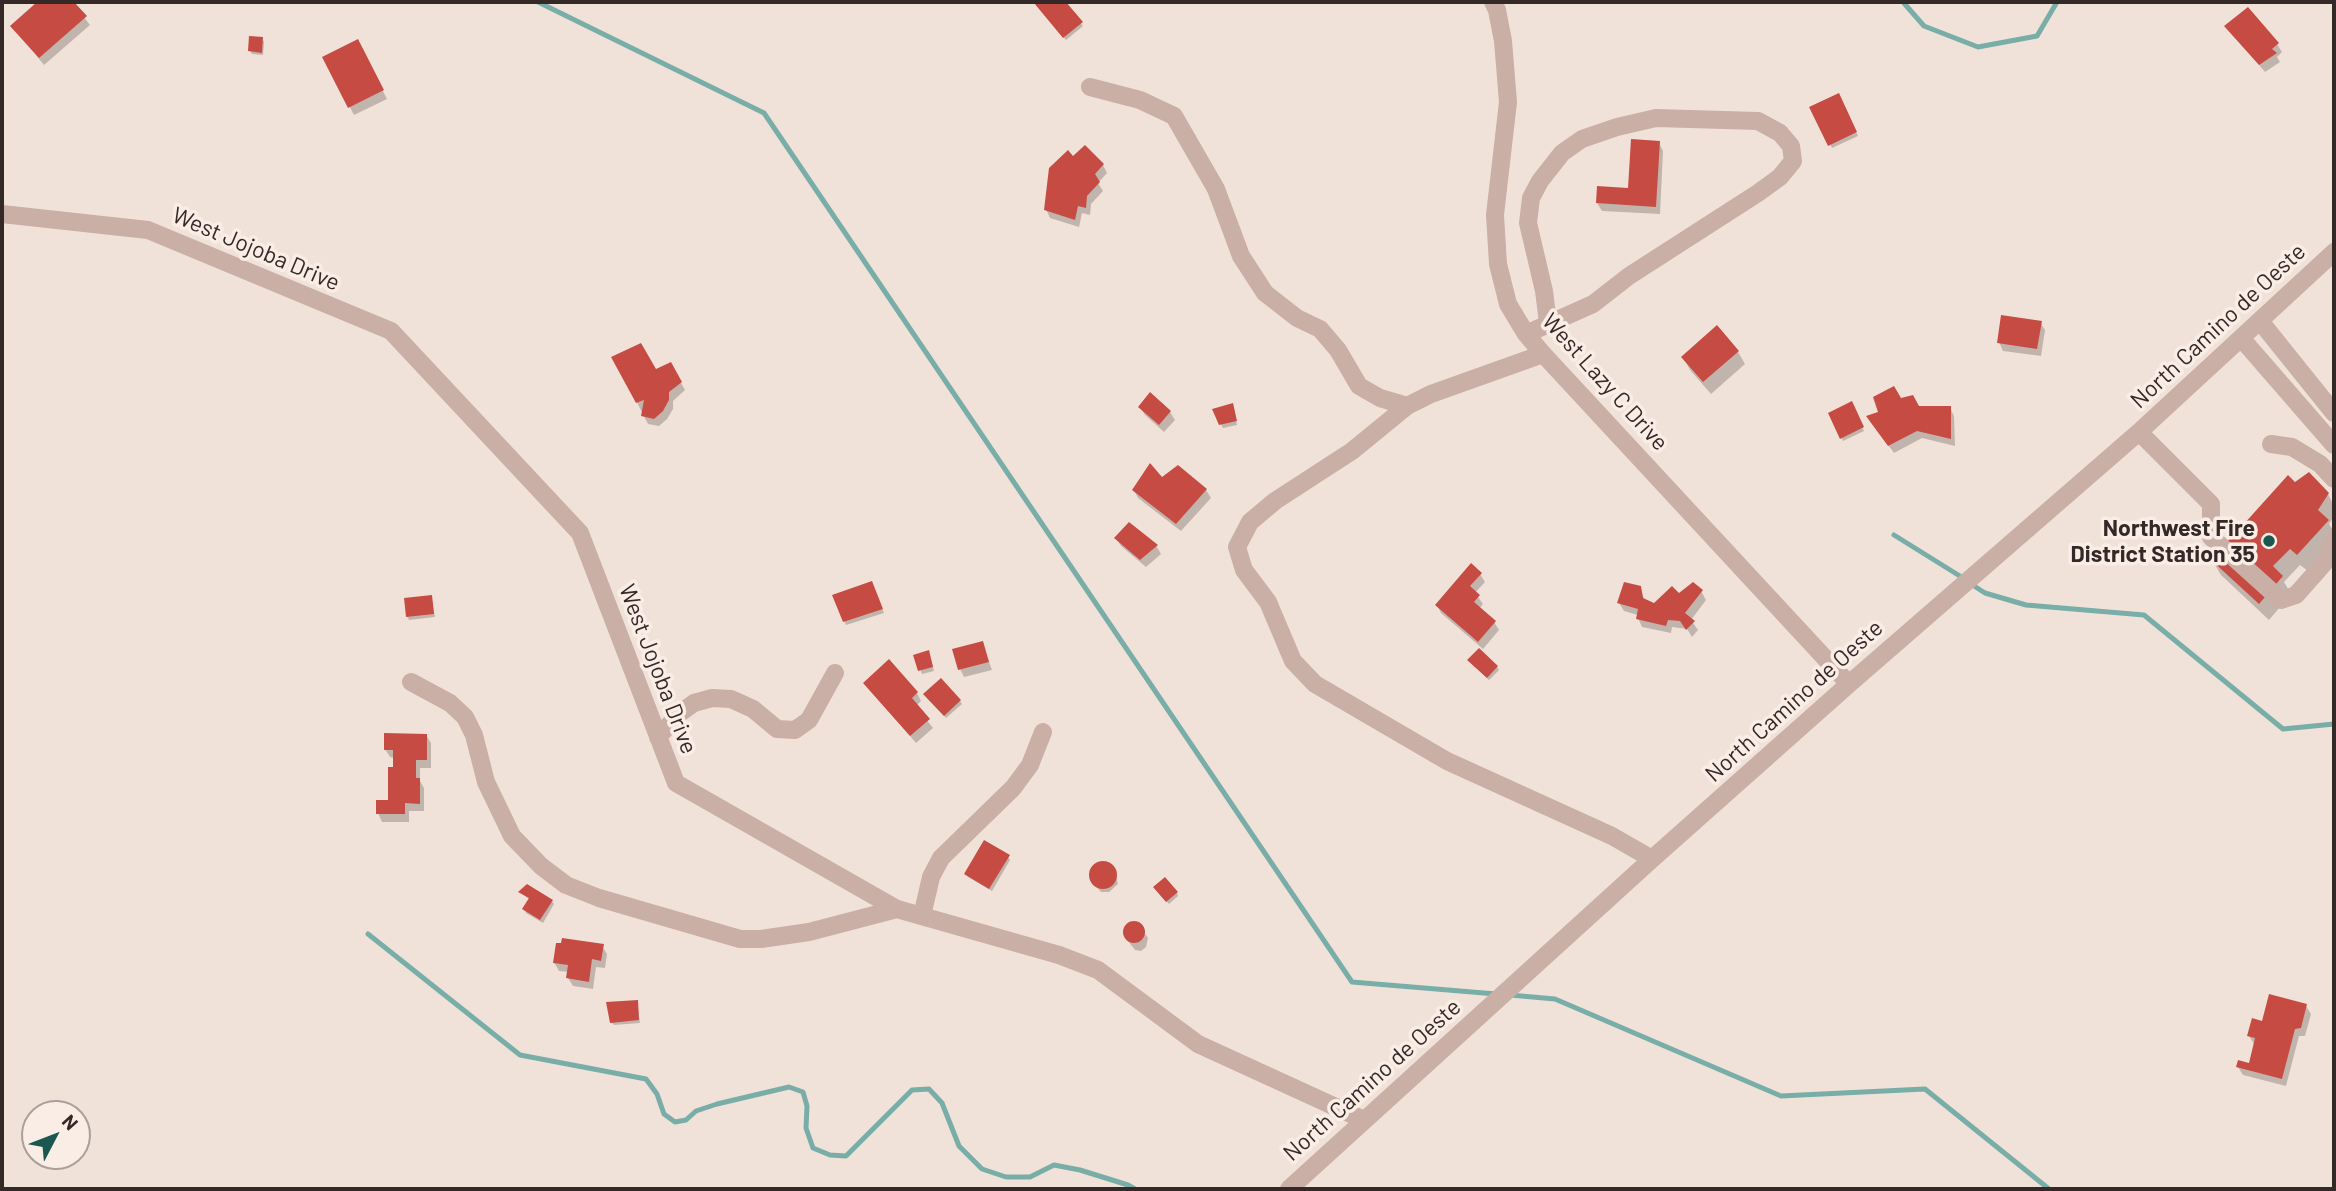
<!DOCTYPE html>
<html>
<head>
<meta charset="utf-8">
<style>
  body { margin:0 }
  #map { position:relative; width:2336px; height:1191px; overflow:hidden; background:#f1e2d9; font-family:Barlow,sans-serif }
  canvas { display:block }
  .frame { position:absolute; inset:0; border:4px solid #352927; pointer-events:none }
  .north { position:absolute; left:21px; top:1100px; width:70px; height:70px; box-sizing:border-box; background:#f9ede6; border:2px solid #ab9f9a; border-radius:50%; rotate:48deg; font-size:19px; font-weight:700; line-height:28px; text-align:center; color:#352927 }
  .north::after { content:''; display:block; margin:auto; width:24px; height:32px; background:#1c5650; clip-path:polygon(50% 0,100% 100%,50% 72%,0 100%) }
</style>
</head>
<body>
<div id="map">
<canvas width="2336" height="1191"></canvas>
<div class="frame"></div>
<div class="north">N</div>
</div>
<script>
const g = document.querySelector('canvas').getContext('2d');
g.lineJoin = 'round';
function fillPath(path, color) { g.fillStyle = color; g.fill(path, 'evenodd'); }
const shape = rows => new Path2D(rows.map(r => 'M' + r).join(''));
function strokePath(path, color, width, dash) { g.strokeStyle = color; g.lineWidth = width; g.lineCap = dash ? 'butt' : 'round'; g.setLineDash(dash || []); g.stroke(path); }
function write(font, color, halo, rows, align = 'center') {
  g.font = font + ' Barlow,sans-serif'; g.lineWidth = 7; g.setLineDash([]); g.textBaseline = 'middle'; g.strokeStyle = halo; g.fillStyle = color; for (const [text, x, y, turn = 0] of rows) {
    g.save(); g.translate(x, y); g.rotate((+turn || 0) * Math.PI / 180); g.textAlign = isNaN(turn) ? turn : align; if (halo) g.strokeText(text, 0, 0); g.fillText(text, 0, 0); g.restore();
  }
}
const shadow = shape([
  [40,2,72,2,90,25,44,65,12,26],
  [1039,2,1064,2,1083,26,1066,40,1038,7,1036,4],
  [2226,26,2277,44,2282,52,2277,57,2280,62,2265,72],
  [262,38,264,42,263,55,252,54,250,51],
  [362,49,387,99,354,115,324,58],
  [1838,95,1858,136,1832,148,1812,108],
  [1659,143,1663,151,1660,214,1602,211,1597,203,1629,190],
  [1073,158,1103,165,1107,173,1098,183,1103,191,1091,204,1090,215,1082,213,1079,227,1050,218,1046,209],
  [2040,322,2045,330,2041,356,2003,351,1999,342],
  [1738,352,1745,364,1711,394,1690,370,1683,357],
  [614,358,655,372,670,364,685,390,673,401,673,409,667,419,659,426,648,424],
  [1900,400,1918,407,1950,408,1954,416,1955,446,1922,438,1894,453,1873,424,1880,413],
  [1851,404,1864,431,1843,441,1830,414],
  [1140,407,1170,412,1175,420,1164,432,1145,415],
  [1234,408,1237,425,1223,428,1214,410],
  [1178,468,1206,490,1211,498,1181,531,1138,498,1134,490,1162,479],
  [2294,485,2328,494,2334,506,2334,517,2329,524,2334,532,2334,541,2308,571,2300,565,2284,582,2291,594,2269,620,2221,575,2211,558],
  [1129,524,1157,547,1161,554,1146,567,1121,546,1116,538],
  [1480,574,1485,582,1475,593,1483,604,1479,609,1494,622,1499,630,1483,649,1441,613,1437,605],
  [873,586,884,613,846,625,834,596],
  [1640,588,1645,601,1654,605,1679,595,1701,591,1706,600,1691,620,1698,630,1692,637,1687,629,1672,627,1671,633,1642,627,1638,618,1638,615,1624,611,1619,603],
  [431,597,435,617,409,620,407,616],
  [982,643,992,670,964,677,960,669],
  [915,656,930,656,934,671,922,674],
  [1469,661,1497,667,1499,670,1489,680],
  [889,662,917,693,921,701,916,706,933,728,916,743,865,683],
  [927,698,960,701,962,704,946,718],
  [426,735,431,743,431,768,420,768,420,781,424,788,424,811,409,811,409,822,382,822,378,813,389,802,395,769,395,758,390,757,385,749],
  [1008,857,1010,860,992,891,968,877,966,874],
  [1107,863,1115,872,1118,884,1109,892,1101,892,1092,882,1090,873,1095,865],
  [1157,891,1177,893,1178,896,1169,904],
  [520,892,552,901,554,904,543,923,526,913,524,909,530,900],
  [1130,924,1139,925,1148,938,1146,947,1141,951,1135,950,1125,937,1124,931],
  [602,946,607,954,605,968,596,967,593,989,573,986,568,978,569,972,559,971,554,962],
  [637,1002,640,1023,614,1025,612,1022],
  [2306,1006,2311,1014,2305,1036,2299,1036,2286,1086,2243,1075,2238,1067,2250,1065,2254,1044,2249,1036,2263,1023]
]);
const stream = shape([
  [538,2,764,113,1352,982,1496,994],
  [1903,2,1924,26,1978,47,2037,36,2057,2],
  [1894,535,1963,578],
  [1971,584,1985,593,2026,605,2144,615,2283,729,2334,724],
  [368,934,520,1055,646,1079,657,1094,664,1114,675,1122,686,1120,696,1111,717,1104,789,1087,803,1092,807,1106,806,1128,813,1148,830,1155,846,1156,912,1090,929,1089,942,1103,959,1146,982,1169,1006,1177,1030,1177,1054,1165,1080,1170,1128,1185,1135,1189],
  [1510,995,1555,999,1781,1096,1925,1089,2049,1189]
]);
const building = shape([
  [37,2,74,2,87,16,39,58,10,26],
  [1036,2,1066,2,1083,22,1063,38,1034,3],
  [2248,7,2279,43,2272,49,2277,53,2259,65,2224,26],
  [249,36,263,37,262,53,248,51],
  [358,39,384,90,348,108,322,57],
  [1839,93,1857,132,1828,146,1809,107],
  [1631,139,1660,141,1656,207,1596,203,1597,186,1628,188],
  [1085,145,1104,164,1095,174,1100,182,1087,196,1086,208,1078,206,1075,220,1044,210,1049,168,1068,150,1073,156],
  [2001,315,2042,321,2037,349,1997,343],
  [1717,325,1739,351,1703,382,1681,357],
  [641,343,656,369,671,362,682,382,669,392,669,400,663,411,654,419,641,416,644,400,636,403,611,357],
  [1894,386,1901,398,1913,395,1919,406,1951,406,1951,439,1917,431,1888,446,1866,416,1878,412,1873,397],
  [1150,392,1171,411,1159,425,1138,407],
  [1852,401,1864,427,1840,439,1828,413],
  [1233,403,1237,421,1219,425,1212,409],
  [1150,463,1162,477,1178,465,1207,489,1176,524,1132,490],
  [2309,472,2329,493,2318,510,2329,520,2297,555,2290,549,2273,566,2283,576,2259,604,2209,558,2234,535,2288,475,2295,482],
  [1129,522,1158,545,1140,560,1114,538],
  [1471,563,1482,573,1470,586,1480,595,1474,602,1496,621,1478,642,1435,605],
  [872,581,883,609,843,622,832,595],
  [1624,582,1641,586,1643,598,1654,603,1672,586,1679,593,1693,582,1703,590,1685,613,1695,621,1686,630,1680,621,1668,620,1666,626,1636,619,1638,609,1617,603],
  [432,595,434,614,406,617,404,598],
  [983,641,989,662,958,670,952,649],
  [1479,648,1498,666,1487,678,1467,660],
  [929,650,933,667,918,671,913,655],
  [889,659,918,692,912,698,930,719,910,736,863,683],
  [941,678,961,700,944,716,923,694],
  [384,733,427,734,427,760,416,760,416,778,420,778,420,804,405,803,405,814,376,814,376,800,388,800,388,767,393,767,393,750,384,750],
  [984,840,1010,855,989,889,964,874],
  '1089 875a14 14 0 1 1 28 0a14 14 0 1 1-28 0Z',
  [1165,877,1178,892,1166,902,1153,887],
  [527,884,553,900,540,920,522,909,529,898,518,892],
  '1123 932a11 11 0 1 1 22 0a11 11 0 1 1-22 0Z',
  [562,938,604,944,601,961,592,959,589,982,566,978,568,965,553,963,556,943,561,943],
  [2269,994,2307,1004,2301,1028,2295,1029,2282,1079,2236,1067,2238,1060,2249,1063,2255,1038,2247,1036,2252,1018,2262,1021],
  [638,1000,639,1020,610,1023,606,1002]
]);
const minor = shape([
  [1493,2,1497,10,1503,41,1508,102,1495,215,1498,264,1508,304,1526,334,1543,354,1849,684],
  [1090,87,1140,100,1174,116,1216,189,1241,256,1265,293,1297,318,1320,329,1338,350,1359,386,1380,398,1407,406],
  [2,214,148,230,391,331,580,533,676,783,897,909,1059,955,1098,970,1198,1044,1364,1120],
  [2260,321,2334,413],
  [1526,334,1593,304,1629,276,1758,193,1780,177,1793,161,1791,146,1780,133,1758,121,1656,118,1617,127,1582,139,1562,153,1540,181,1531,198,1528,223,1544,291,1548,323],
  [2241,338,2334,445],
  [1543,354,1431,394,1407,406,1352,451,1275,501,1250,522,1237,547,1244,570,1268,602,1293,661,1315,684,1447,761,1612,836,1652,859],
  [2139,432,2211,504,2211,537,2281,600,2296,595,2326,561,2334,539],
  [2271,444,2292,447,2320,464,2334,479],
  [411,682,450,703,465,717,474,735,486,782,512,836,541,866,566,885,599,898,740,939,761,939,809,932,897,909],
  [658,737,680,713,694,703,712,698,731,699,753,709,777,729,795,730,809,720,835,673],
  [922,916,931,877,941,858,1013,788,1030,765,1043,732],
  [1289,1189,1652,859,1849,684,2139,432,2334,252]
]);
const markers = [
  [2269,541,7,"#1c5650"]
];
const streetNames = [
  ["West Jojoba Drive",256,249,23],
  ["North Camino de Oeste",2218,326,-43],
  ["West Lazy C Drive",1605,382,48],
  ["West Jojoba Drive",658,669,69],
  ["North Camino de Oeste",1794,701,-42],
  ["North Camino de Oeste",1372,1080,-42]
];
const poiNames = [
  ["Northwest Fire",2255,528],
  ["District Station 35",2255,554]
];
fillPath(shadow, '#0003');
strokePath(stream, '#78aea7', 5);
fillPath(building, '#c64b43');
strokePath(minor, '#c9afa5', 18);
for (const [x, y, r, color] of markers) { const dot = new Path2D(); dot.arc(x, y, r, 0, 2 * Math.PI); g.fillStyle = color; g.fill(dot); strokePath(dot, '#f9ede6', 2.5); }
write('23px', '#352927', '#f9ede6', streetNames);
write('bold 23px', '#352927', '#f9ede6', poiNames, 'right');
</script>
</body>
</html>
